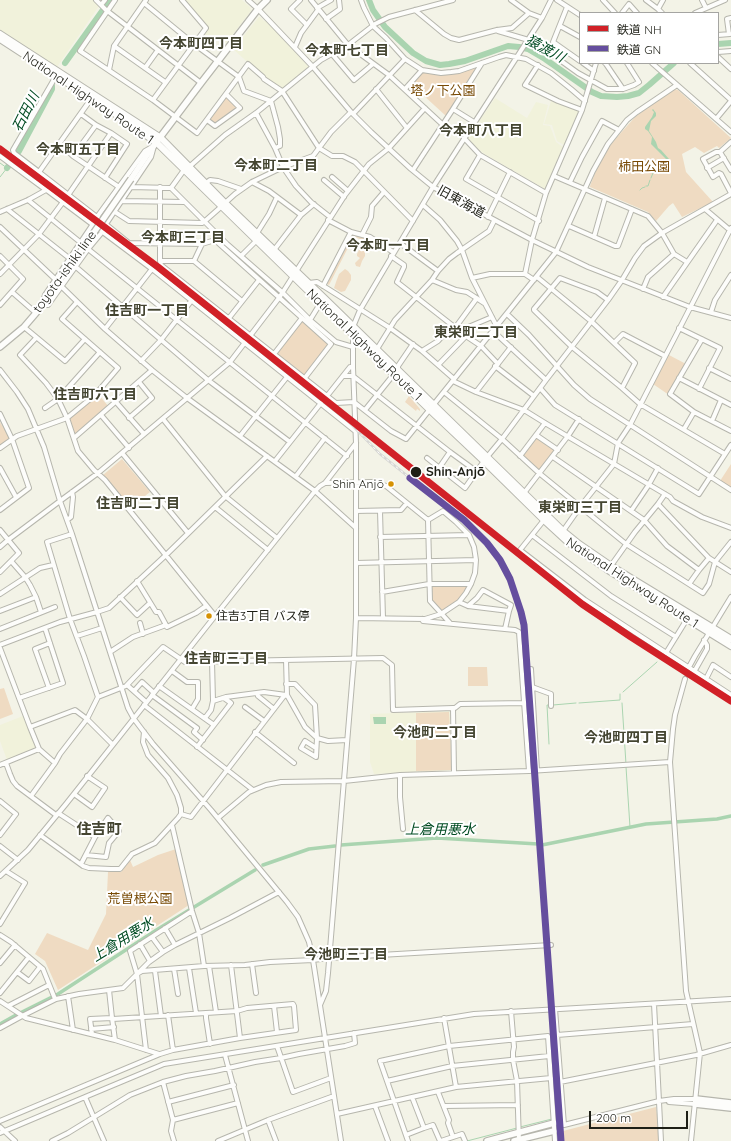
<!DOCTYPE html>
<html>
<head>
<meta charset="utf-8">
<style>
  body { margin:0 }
  #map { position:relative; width:731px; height:1141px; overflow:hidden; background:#f3f3e7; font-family:Quicksand,"Noto Sans JP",sans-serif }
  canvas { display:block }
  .legend { position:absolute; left:579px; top:12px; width:140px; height:52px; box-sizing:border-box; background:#fff; border:1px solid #a5a5a2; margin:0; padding:5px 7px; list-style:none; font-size:12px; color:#1e1f16 }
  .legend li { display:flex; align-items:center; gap:8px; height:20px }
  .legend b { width:20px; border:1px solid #a5a5a2 }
  .scale { position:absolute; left:589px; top:1111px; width:99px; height:18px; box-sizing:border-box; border:2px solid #1e1f16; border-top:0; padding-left:5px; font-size:12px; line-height:14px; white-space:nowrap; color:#1e1f16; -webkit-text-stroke:3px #fff; paint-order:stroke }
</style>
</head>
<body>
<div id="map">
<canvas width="731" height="1141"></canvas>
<ul class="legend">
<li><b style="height:5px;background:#d12027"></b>鉄道 NH</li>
<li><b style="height:5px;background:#654e9e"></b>鉄道 GN</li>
</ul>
<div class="scale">200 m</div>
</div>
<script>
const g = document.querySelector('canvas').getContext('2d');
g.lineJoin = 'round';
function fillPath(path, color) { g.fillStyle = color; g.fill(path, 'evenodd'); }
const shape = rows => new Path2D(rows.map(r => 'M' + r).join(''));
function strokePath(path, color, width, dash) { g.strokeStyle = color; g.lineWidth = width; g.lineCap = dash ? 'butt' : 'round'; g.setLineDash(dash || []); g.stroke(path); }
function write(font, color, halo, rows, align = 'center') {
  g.font = font + ' Quicksand,"Noto Sans JP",sans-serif'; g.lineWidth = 4; g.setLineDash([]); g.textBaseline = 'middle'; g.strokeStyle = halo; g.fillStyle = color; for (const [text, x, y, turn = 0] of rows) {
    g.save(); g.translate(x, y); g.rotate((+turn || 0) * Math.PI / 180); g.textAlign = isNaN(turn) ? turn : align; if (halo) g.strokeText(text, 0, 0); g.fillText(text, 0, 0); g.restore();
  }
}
const built = shape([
  [0,0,93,0,99,6,57,67,0,30],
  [184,0,242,0,250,7,251,11,226,43,217,37,207,51,197,44,208,29],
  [259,17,260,17,264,21,266,21,309,67,283,89,264,78,264,77,233,49],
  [495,98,527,118,536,102,548,105,543,125,550,126,556,142,563,147,545,189,483,153,467,139],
  [551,101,580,111,564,145,557,141,552,125,544,124],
  [449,711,450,713,452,770,374,774,370,762,370,714],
  [23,716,36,748,7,760,0,741,0,725]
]);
const green = shape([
  [476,68,476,69,446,116,411,84,423,72,444,75,455,74],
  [674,89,678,90,731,138,719,148,717,146,704,153,695,147,682,154,686,172,713,202,682,217,673,203,669,206,656,221,648,212,590,187,590,186,599,163,610,145,636,116],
  [226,96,238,108,215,125,209,120],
  [353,234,368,239,374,242,374,248,369,251,365,249,365,256,362,261,360,267,356,266,355,263,360,258,357,256,357,254,359,250,363,241,354,236,329,285,327,284],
  [345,269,348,271,351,275,351,280,345,291,341,292,334,288,336,282,339,274],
  [301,321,303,322,327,342,328,346,305,376,277,355,277,353],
  [669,355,686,364,669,395,653,384],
  [98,394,109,407,75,437,68,418],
  [409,396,420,409,420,411,417,409,416,411,405,402],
  [0,422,9,437,9,440,0,447],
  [536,437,538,437,555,451,540,470,539,470,523,456,523,454],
  [122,459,150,492,130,508,103,475],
  [731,464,731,488,720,481],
  [432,585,468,585,468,586,461,598,443,611,441,611,431,600,431,586],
  [468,667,487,667,488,686,468,686],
  [4,688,13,714,0,719,0,689],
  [449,712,452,770,416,771,416,713],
  [176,849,189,905,58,990,45,961,35,954,47,933,88,950,106,914,108,872,121,872,130,860,133,867,158,855],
  [656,1107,660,1141,564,1141,563,1131]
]);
const water = shape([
  [653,109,656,113,656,116,651,121,649,131,656,142,658,148,661,150,669,159,668,161,651,144,652,137,648,131,645,129,645,127,652,117,654,112,652,110],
  [373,717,386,717,386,724,374,724]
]);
const stream = shape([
  [0,163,7,168,0,177],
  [651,178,653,173],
  [646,186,648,186,650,180],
  [640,190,642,188,645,187],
  [623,692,657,662],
  [579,703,620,700,620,694],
  [622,703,626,764],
  [553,705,576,703],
  [549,744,547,705,550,705],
  [626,767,630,827],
  [97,955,100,956,110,951,116,944,119,939,123,935,130,936,138,933,141,930,146,923],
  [636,1065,653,1062],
  [553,1083,553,1082,558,1081],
  [520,1127,552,1119],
  [467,1141,517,1128]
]);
const canal = shape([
  [341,845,437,838,538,844],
  [542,845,646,824,717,819,731,816],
  [263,865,309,849,335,846],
  [0,1024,16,1015,58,994,158,929,255,870]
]);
const river = shape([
  [369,0,373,10,385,27,413,53,426,61,440,65,449,64,465,61,508,46,519,47,528,49,545,59,592,92,601,96,617,97,628,96,639,93,649,85,674,63],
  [718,44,731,43],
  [65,63,110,0],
  [7,168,19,151,52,89,52,86]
]);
const minorTunnel = shape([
  [685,679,689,667]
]);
const minor = shape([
  [96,0,106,10,201,83],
  [115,0,80,51,153,100,197,133,248,64,263,77,264,79,282,91,319,148,332,156,343,156,355,162,413,221],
  [248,0,258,9,313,67,351,112,371,132,411,169,433,187,532,240,588,267,690,307,731,318],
  [300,0,291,9,307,25],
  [311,0,348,45,389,75,442,124],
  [361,0,364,8,373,26,386,38,405,59,422,70,441,73,451,72,459,71,499,57,506,55,526,59,551,73,571,89,585,101],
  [511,0,529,13,542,18],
  [557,0,580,15],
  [603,0,615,13],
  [646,0,658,9,662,13],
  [702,0,706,8],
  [144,3,194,44,239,77,244,91,271,101],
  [101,5,105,0],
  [567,7,553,42,580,61],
  [317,8,331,0],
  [658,9,663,0],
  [415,10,444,34,451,38,459,40,497,30,512,28,529,13],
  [622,13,629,4,637,13],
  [695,13,725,0],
  [326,19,340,9,339,0],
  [560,26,580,37],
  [497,30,498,31,532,41,546,48,553,55,578,73,607,89,623,89,634,85,639,82,627,63],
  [729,34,727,19,731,18],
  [718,35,730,34],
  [114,46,165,82],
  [295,47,301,33,318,10],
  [718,52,731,51],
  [332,54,354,80,373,64],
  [718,57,731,69],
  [583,63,594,71],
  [605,63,606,64,623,89],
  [652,63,731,132],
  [690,63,731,100],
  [538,65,525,85,558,101,582,110],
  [145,68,158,50],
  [109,70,114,46,146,0],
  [376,89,407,128],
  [405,89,422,70],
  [91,99,39,172,97,217,129,243,202,244],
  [153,100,206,28,182,0],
  [271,101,278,127,280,139,280,146,275,148],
  [453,109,474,122],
  [256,113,275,148,283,167,296,186,311,202,330,217],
  [81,114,96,125,111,133,127,144,105,178],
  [353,114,405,59],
  [716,119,731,101],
  [207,120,215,126,240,108,226,94],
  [464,138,480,155,546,193],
  [731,142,720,152,731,170],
  [59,143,73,156,119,187],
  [720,152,716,152,703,159,713,177,719,173,721,174,731,193],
  [480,155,466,179,539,221],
  [0,156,46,190],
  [73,156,96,125],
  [189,167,225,135,256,113,321,60,348,45,375,24,389,17,453,0],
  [707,168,724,158],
  [413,170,453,109,482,63],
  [39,172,14,153,13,150,56,76],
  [554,176,648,216,662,233,674,254,687,262],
  [332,177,348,191],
  [324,180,344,197],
  [252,182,269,191,301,215],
  [570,182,582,157,602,121,619,130],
  [206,183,210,180,218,181,241,189],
  [131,187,171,188,227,244,282,292,310,320,336,342,353,347],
  [160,187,160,261,161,265,336,403,354,402,391,431,406,439,556,252,593,171,608,144,627,120,637,112,677,85],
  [171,188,184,170],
  [28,200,80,242],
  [122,201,184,202],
  [225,203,235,194,252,182,283,167,313,156,331,132,351,112],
  [423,205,440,220,457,241,462,250,472,278,497,327],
  [7,209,69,258],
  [705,209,731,231],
  [0,212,28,200,46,190,48,191,152,269,355,431],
  [115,212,129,221,202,223,205,221,222,206],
  [97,217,145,151,152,147],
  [488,217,510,172],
  [328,220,351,232,370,237,393,252],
  [106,224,151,157,154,146],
  [569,226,615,246,618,246,632,209],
  [0,227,55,279],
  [257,233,269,214,277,197],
  [362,235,371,217,372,206,384,192],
  [594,237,605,198],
  [400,243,438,271],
  [88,249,347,456],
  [274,250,301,215,314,204],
  [0,256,23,279,0,305],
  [241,256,256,241],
  [391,256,404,265,404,267,397,282,466,336,481,346,498,364],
  [160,261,194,261,242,301],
  [194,261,202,244,215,240,331,344,304,379],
  [76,267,208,380,290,442],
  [0,274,39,234,66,198,111,133],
  [525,274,532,240,546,193,582,110,596,63],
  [537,277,592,322,614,343],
  [472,278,490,274,525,274,534,280],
  [432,280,456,290,467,292,484,303],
  [309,283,317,282,390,328,422,351,454,379],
  [323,286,351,232],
  [62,287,105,329,152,370,187,398,315,491,356,528],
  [643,289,648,277,674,254],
  [12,292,36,313],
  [663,297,717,220],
  [45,300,44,298,45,295,93,224],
  [608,300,597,292,560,278,534,309,534,310,572,347,622,388,635,363,614,343,623,334,665,356],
  [42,305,48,305,88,249,103,231],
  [711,312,715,300,731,275],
  [507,314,529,335,574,385,590,399,731,490],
  [229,318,259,280],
  [310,320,318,307,321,304],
  [24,327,65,361,85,339],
  [353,327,360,310,433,187,542,18,551,0],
  [455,328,477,298],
  [679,328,720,348,699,389],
  [105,329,152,269],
  [459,331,492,317],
  [493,331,546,380,608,300,622,280,635,258,644,246,662,233,731,194],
  [36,338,20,355,46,383,58,399,67,418,78,451,94,470,105,480,215,616],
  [702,339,670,394,694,412,731,431],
  [377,349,395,320,432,280,438,271,449,259,457,253,489,231,494,221],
  [422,351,438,341,452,325],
  [274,354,302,318],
  [141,361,161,340,192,300],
  [438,365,466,336],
  [495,366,534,396],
  [709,368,731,379],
  [0,370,17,392,28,409,44,447,60,501,72,534,128,708,134,719,153,744,211,810,287,902,298,917,309,942,313,960,341,1141],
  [398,370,398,366,413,344],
  [343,376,353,376,450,452,476,471],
  [679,378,731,405],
  [453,381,476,392,524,410,545,423,670,497,673,501,702,517,731,528],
  [540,388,555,405,699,494,731,445],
  [622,388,640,404,725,454],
  [444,392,502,439,539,473,626,544,703,593,709,584,715,562,731,542],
  [476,392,511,347],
  [327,396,350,367,353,367],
  [116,402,144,434],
  [45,408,58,399,100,352],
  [365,410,394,374],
  [0,414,12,439,29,488,0,510],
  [101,415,129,448],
  [129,418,152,398,139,382],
  [163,419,225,496,277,538],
  [712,421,721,400],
  [684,429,694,412],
  [536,435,558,450],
  [240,436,287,377],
  [74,438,152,370],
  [0,448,17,436,67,418,95,395,118,368,62,319,77,302],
  [122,453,188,533],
  [520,456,545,423],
  [487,457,502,439,546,380],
  [553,457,644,520,667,546,699,570],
  [427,458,465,488,484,461],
  [275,461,321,403],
  [0,468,16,497],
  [439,468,450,452],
  [296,476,325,438],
  [325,483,375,482,386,486,428,520],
  [524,493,568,436,579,419],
  [658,504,709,558,731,572],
  [215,507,268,550],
  [356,511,401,510,407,503],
  [380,511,383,618],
  [631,511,648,486,658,468],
  [67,520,71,517,73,497,72,492],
  [428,520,430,601,450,623],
  [544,520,520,550,585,600,731,695],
  [0,530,19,553,0,572],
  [563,531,580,507,614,464,618,443,630,425,731,228],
  [72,534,47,542,70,619,84,656,98,697],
  [532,535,611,596,676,637],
  [380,537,469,535],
  [0,547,8,540,60,501,98,473,230,362,279,298,345,195,369,164,389,148,425,108],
  [11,561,25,577,30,585,36,597,41,612],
  [356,563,476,560],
  [610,567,635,532,658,504,665,494],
  [689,584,699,570,709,558],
  [382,592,429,584,471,584],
  [0,594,40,568,53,565],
  [120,597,137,615,150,603],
  [459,602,468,606,509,611,511,605,483,590,477,598,468,606],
  [0,611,36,597],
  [356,618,425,619,441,614,459,602,466,593,471,584,475,573,476,560,474,547,469,535,456,522,443,511,428,520],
  [422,619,423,621,515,630,519,632,529,771],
  [140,623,143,634],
  [166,625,167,627,196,613,206,606],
  [0,629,55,607],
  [505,629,509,611],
  [77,636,102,628],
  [0,645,60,622,97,612,109,608,166,555,267,456],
  [0,648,30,727,39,749,55,763],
  [110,652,133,637,166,625,159,612,156,612,137,581],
  [666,653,687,619],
  [286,660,287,695,305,727,317,738,328,741,347,740],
  [689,667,695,656,731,597],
  [531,669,537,770],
  [172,671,187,682,198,682,198,699,192,709],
  [694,672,707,649,707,645,704,640],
  [685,679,675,715,673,729,670,762,686,991,700,1053,691,1141],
  [706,679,713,665,731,677],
  [286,684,295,684,315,705,317,738,316,757,301,748,305,741,316,748],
  [127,685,146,702],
  [159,686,214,725,197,747],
  [532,687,551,694,551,706],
  [49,688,35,649,50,643],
  [134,691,142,682,154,693],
  [257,693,258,696,274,709],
  [152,695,197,728,194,732,203,740],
  [19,698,63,683,45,628],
  [213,701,226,697,264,692,286,695],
  [144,705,253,790],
  [245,707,264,721],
  [453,708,454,773],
  [205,718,211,710,213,701,212,661],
  [214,725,231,703,224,698],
  [30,727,75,710,87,719,112,744],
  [255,732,294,763],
  [6,763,10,774,13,781,17,786,56,815],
  [0,765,39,749],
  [400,775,400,797,403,829],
  [74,794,92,807,105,788,87,776],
  [31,796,55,763,60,754,87,719,98,697,126,686,163,647,185,662,383,658,392,665,393,710,453,708,455,708,460,704,525,703],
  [0,801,16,814,0,835],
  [58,813,95,837],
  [181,814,191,817,284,696,287,695],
  [218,818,249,792,266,785,281,782,344,781,400,775,529,771,670,762],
  [172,825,192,911,199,933,204,966],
  [40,835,83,866,89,868,111,869,120,869,132,854,155,843,178,818,181,814,181,808,177,795,168,778,148,755,143,742,144,732],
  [0,846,18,860],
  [81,864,95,837,108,818,119,831,109,843,106,857,86,855],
  [0,876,28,850,66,804,215,616,315,491,320,486,325,483,356,443],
  [0,924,25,883,6,871],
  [165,928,175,945],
  [0,935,11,942,43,969,55,999],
  [152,937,163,952],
  [140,944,150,961],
  [0,963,15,945],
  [252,964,256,993],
  [231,965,240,1038],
  [209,966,216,1012],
  [189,968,196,1013],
  [174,969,178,994],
  [155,971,161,1016],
  [17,972,29,981,40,967],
  [137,974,142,971,204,966,245,965,270,962,313,960,329,958,551,945],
  [109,990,112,1018],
  [0,993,29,957],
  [68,996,73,1030],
  [0,1001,26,1018,115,1040,159,1054],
  [654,1004,659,1101],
  [320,1005,326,991,328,973,354,659,356,618,356,443,353,367,353,334],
  [8,1006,49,985],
  [274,1006,277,1032],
  [555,1009,564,1125,659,1101,674,1099,696,1099],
  [511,1011,514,1047,513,1052,513,1060,517,1081,519,1141],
  [206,1013,206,1018,210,1044],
  [168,1015,173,1050],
  [444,1018,456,1087],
  [0,1028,22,1016,56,999,79,994,123,988,149,962,163,952,175,945,230,918,279,892],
  [91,1029,114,1027],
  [92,1034,90,1019,112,1018,115,1040],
  [557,1035,693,1024],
  [277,1046,293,1092,331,1078],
  [146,1050,137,974,130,951,192,911],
  [225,1055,248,1141],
  [387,1081,452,1066,549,1056],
  [163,1082,173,1120,171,1131,174,1141],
  [560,1082,696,1055,731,1045],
  [438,1092,449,1120,448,1123,453,1137],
  [85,1097,104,1141],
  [168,1102,234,1085],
  [659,1102,661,1141],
  [669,1102,695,1104],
  [375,1106,388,1141],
  [444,1106,518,1105],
  [337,1114,456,1087,551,1078],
  [173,1120,238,1103],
  [268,1120,276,1141],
  [0,1121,160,1054,173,1050,240,1038,296,1030,294,1006,293,1004,247,1008,237,1011,113,1019],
  [0,1127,15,1141],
  [424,1128,433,1125,440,1141],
  [0,1133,85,1097,164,1064,474,1014,731,999],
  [406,1135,424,1128,412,1097],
  [52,1141,68,1133,130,1095,163,1082,186,1076,215,1071,255,1062,281,1058,299,1054,345,1046,355,1043,354,1033],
  [218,1141,268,1120,334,1096],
  [408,1141,380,1061,449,1046,548,1036,555,1141],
  [441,1141,462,1134,465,1141]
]);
const major = shape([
  [131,179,149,152,201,83,258,9,267,0],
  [0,347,24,327,36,313,79,254],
  [696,1099,731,1103],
  [695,1104,731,1108],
  [487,1141,554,1123],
  [514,1141,554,1131]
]);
const highway = shape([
  [0,34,161,138,225,203,324,298,524,493,563,531,579,544,611,566,731,639],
  [0,39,129,123,157,143,430,410,484,461,544,520,569,543,608,570,731,646]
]);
const rail = shape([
  [344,417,380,454,410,478]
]);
const majorBridge = shape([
  [79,254,131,179]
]);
const rail1 = shape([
  [0,149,158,267,582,604,631,637,731,701]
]);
const rail2 = shape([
  [410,478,464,520,487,543,500,560,510,579,521,612,524,625,561,1141]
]);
const markers = [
  [416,472,6,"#1e1f16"],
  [391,484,3.5,"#d69203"],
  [209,616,3.5,"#d69203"]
];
const busNames = [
  ["Shin Anjō",384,484],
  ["住吉3丁目 バス停",216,616,"left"]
];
const parkNames = [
  ["塔ノ下公園",443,91],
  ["柿田公園",644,167],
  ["荒曽根公園",140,899]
];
const streetNames = [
  ["National Highway Route 1",88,98,34],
  ["旧東海道",461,202,29],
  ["toyota-ishiki line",65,272,-54],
  ["National Highway Route 1",364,345,44],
  ["National Highway Route 1",632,583,33]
];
const stopNames = [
  ["Shin-Anjō",426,472]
];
const neighbourhoodNames = [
  ["今本町四丁目",201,44],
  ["今本町七丁目",347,51],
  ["今本町八丁目",481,131],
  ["今本町五丁目",78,150],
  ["今本町二丁目",276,166],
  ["今本町三丁目",183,238],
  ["今本町一丁目",388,246],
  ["住吉町一丁目",147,311],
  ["東栄町二丁目",476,333],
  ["住吉町六丁目",95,395],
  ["住吉町二丁目",138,504],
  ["東栄町三丁目",580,508],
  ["住吉町三丁目",226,659],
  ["今池町二丁目",435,733],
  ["今池町四丁目",626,738],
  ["今池町三丁目",346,955]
];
const waterNames = [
  ["猿渡川",545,49,28],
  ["石田川",26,112,-63],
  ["上倉用悪水",440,830],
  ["上倉用悪水",123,940,-32]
];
const quarterNames = [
  ["住吉町",99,829]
];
fillPath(built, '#f1f2db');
fillPath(green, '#efdbc2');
fillPath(water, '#aad4b0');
strokePath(stream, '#aad4b0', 1);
strokePath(canal, '#aad4b0', 3.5);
strokePath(river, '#aad4b0', 6);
strokePath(minorTunnel, '#c8c9bd', 4, [4, 2]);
strokePath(minor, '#b6b6ad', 6);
strokePath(major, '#b6b6ad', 8);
strokePath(highway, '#b6b6ad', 8);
strokePath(minor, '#fdfdfb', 4);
strokePath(major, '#fdfdfb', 5.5);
strokePath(highway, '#fdfdfb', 6);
strokePath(rail, '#d6d6d3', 2.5);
strokePath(rail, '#fff', 1, [3]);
strokePath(majorBridge, '#b6b6ad', 8, []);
strokePath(majorBridge, '#fdfdfb', 5.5);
strokePath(rail1, '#d12027', 7);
strokePath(rail2, '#654e9e', 7);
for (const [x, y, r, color] of markers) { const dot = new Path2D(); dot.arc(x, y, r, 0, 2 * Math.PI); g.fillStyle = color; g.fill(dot); strokePath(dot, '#fff', 1.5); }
write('12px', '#1e1f16', '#fff', busNames, 'right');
write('13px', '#784a05', '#fff', parkNames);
write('13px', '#1e1f16', '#fff', streetNames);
write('bold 13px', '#1e1f16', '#fff', stopNames, 'left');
write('bold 14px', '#444531', '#fff', neighbourhoodNames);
write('italic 14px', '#004b22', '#fff', waterNames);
write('bold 15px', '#444531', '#fff', quarterNames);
</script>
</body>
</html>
